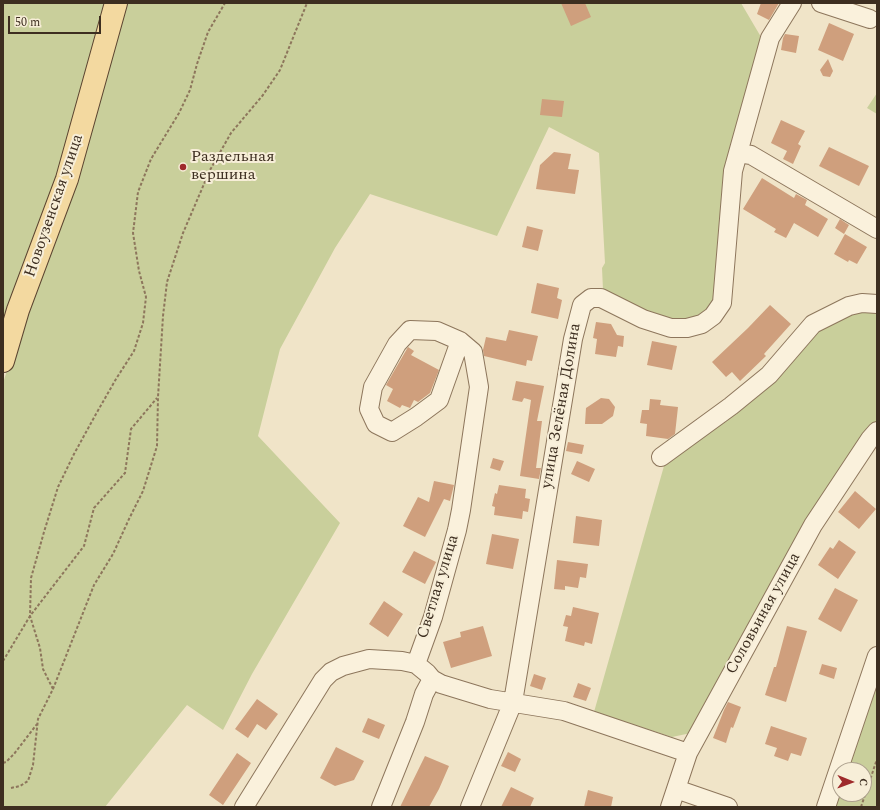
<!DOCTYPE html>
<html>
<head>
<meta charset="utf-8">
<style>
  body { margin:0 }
  #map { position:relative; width:880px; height:810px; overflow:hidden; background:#f0e4c8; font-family:Spectral,serif }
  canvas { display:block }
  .frame { position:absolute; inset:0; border:4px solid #3d2e20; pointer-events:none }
  .north { position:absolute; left:832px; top:762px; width:40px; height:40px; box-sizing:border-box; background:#f7eed8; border:1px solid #ada18e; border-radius:50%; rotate:91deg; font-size:11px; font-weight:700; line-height:16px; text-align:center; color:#3d2e20 }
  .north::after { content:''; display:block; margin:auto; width:14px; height:18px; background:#9e2a2b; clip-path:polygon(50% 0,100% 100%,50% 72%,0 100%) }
  .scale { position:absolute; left:8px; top:16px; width:93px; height:18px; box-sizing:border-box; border:2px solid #3d2e20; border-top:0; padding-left:5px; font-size:12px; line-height:14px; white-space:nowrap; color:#3d2e20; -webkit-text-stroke:3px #f7eed8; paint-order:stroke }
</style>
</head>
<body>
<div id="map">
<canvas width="880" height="810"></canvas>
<div class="frame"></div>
<div class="north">С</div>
<div class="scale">50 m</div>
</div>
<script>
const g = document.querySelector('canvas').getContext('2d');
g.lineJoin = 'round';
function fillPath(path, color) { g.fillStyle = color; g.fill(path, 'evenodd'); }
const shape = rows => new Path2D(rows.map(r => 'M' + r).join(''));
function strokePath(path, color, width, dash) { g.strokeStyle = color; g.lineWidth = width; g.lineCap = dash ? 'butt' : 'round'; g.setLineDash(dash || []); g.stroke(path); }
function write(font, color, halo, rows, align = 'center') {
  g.font = font + ' Spectral,serif'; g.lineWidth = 4; g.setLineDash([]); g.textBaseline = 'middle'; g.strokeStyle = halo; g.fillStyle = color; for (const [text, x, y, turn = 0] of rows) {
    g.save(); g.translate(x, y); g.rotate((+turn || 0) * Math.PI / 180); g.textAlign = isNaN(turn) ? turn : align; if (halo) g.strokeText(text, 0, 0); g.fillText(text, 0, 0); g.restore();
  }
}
const green = shape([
  [3,3,109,3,60,175,3,330],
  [124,3,741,3,761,37,715,302,707,313,687,323,644,314,603,290,602,268,605,263,599,153,549,127,497,236,370,194,335,248,280,349,258,436,340,523,252,674,223,730,187,705,105,807,3,807,3,383],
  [877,93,877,114,867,108],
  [877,308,877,423,691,733,672,737,594,712,664,466,773,380,818,329,851,312],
  [877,676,877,807,834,807,840,788,840,794,864,794,864,770,846,770]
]);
const building = shape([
  [561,3,585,3,591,17,571,26],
  [761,3,779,3,769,20,757,14],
  [829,23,854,34,843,61,818,50],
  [785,34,799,36,796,53,781,50,783,38],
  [828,59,833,71,830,77,823,76,820,70],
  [542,99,564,101,562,117,540,115],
  [781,120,805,131,798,144,801,146,793,164,783,159,787,151,771,143],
  [829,147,869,166,859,186,819,166],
  [554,152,571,154,568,169,579,170,575,194,536,189,540,165],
  [762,178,794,198,796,194,807,200,805,205,828,219,818,237,794,223,786,238,774,232,776,229,743,209],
  [840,219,849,225,844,234,835,228],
  [527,226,543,230,538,251,522,247],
  [845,234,867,247,857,264,849,260,848,262,834,254],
  [537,283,559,288,557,298,562,300,558,319,531,313],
  [770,305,791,324,764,354,766,356,740,381,732,372,726,377,712,362,748,328],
  [596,322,611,324,617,335,624,336,623,347,618,346,616,357,595,354,597,339,593,338],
  [509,330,538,336,532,361,527,360,526,366,484,356,483,350,486,337,506,341],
  [652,341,677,346,672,370,647,365],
  [408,347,414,351,411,355,439,370,430,393,418,402,414,400,410,408,402,405,400,408,387,401,393,389,386,385],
  [516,381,544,386,537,421,542,421,536,468,541,468,539,479,520,476,531,400,524,398,522,402,512,400],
  [601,398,609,399,615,407,613,416,602,424,585,424,586,408],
  [650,399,661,400,660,405,678,407,675,434,668,439,646,436,647,424,640,423,642,410,649,410],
  [568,442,584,445,582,454,566,451],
  [493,458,504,461,500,471,490,468],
  [577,461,595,469,589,482,571,474],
  [434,481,454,485,450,501,444,499,425,537,403,526,418,497,429,502],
  [499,485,526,489,525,498,530,499,528,512,523,511,522,519,494,515,495,507,492,506,495,493,497,494],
  [855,491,876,509,859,529,838,512],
  [576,516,602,520,599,546,573,543],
  [492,534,519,539,513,569,486,564],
  [839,540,856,552,838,579,818,565,830,547,833,549],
  [414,551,436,562,425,584,402,572],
  [557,560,588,564,586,578,580,577,578,588,565,586,565,590,554,589],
  [835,588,858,600,841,632,818,619],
  [384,601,403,614,388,637,369,624],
  [573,607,599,613,592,644,585,642,584,646,565,641,568,627,563,626,566,615,571,616],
  [483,626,492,656,451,668,443,642,461,637,460,632],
  [787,626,807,631,786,702,765,695,774,667,776,667],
  [822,664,837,668,834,679,819,674],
  [534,674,546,678,542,690,530,686],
  [578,683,591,688,586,701,573,697],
  [257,699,278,714,266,730,257,724,248,738,235,729],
  [728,702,741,707,733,728,731,727,726,743,713,738,724,710],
  [368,718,385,725,379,739,362,732],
  [771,726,807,738,801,756,791,753,788,761,774,756,777,748,765,744],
  [336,747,364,761,354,780,335,786,320,778],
  [508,752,521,759,515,772,501,766],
  [237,753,251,763,223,805,209,795],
  [425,756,449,766,439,789,429,807,400,807],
  [511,787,534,798,530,807,501,807],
  [588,790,613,797,611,807,584,807]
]);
const path = shape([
  [3,661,30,616,84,546,94,508,125,473,131,429,157,398],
  [53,689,43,669,40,648,30,616,31,578,44,532,58,487,74,454,96,414,116,379,134,351,143,323,146,297,139,271,133,233,138,192,151,159,179,113,190,90,197,64,208,32,225,3],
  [3,763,6,762,14,754,37,724],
  [11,788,20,786,28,781,33,765,38,719,53,689,94,585,113,554,129,519,143,491,157,446,158,397,163,316,167,282,183,233,210,170,231,133,263,95,280,70,307,3],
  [861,807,877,759]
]);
const minor = shape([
  [821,3,870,19],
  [738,153,751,155,877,229],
  [661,457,731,406,769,375,813,324,849,306,862,303,877,304],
  [416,664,433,617,457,530,461,510,479,387,473,352,460,341,437,331,410,330,397,344,373,387,369,409,376,424,392,432,416,417,439,400,460,341],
  [676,789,728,807],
  [244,807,323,680,331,672,343,666,369,659,402,661,416,664,427,673,432,679,441,684,490,699,564,711,688,753],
  [381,807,415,722,424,694,432,679],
  [470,807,513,702,573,339,582,305,591,298,601,298,643,319,671,328,687,328,702,324,713,316,722,303,733,171,770,38,792,3],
  [670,807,688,753,813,525,870,439,877,431],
  [826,807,877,656]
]);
const major = shape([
  [3,361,18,310,67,179,116,3]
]);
const markers = [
  [183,167,4,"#9e2a2b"]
];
const poiNames = [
  ["Раздельная",191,158],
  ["вершина",191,176]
];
const streetNames = [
  ["Новоузенская улица",55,206,-71],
  ["улица Зелёная Долина",562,406,-80],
  ["Светлая улица",439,587,-73],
  ["Соловьиная улица",764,614,-61]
];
fillPath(green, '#c9cf9b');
fillPath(building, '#cf9f7d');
strokePath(minor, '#8d765c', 20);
strokePath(major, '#5b4430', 24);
strokePath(path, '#8d765c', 2, [3, 2]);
strokePath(minor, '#faf1dc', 18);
strokePath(major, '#f3d9a0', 22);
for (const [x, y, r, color] of markers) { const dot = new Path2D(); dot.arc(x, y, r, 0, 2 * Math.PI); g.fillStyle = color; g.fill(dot); strokePath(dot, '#f7eed8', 1.5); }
write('16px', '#3d2e20', '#f7eed8', poiNames, 'left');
write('16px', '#3d2e20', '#f7eed8', streetNames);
</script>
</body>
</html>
